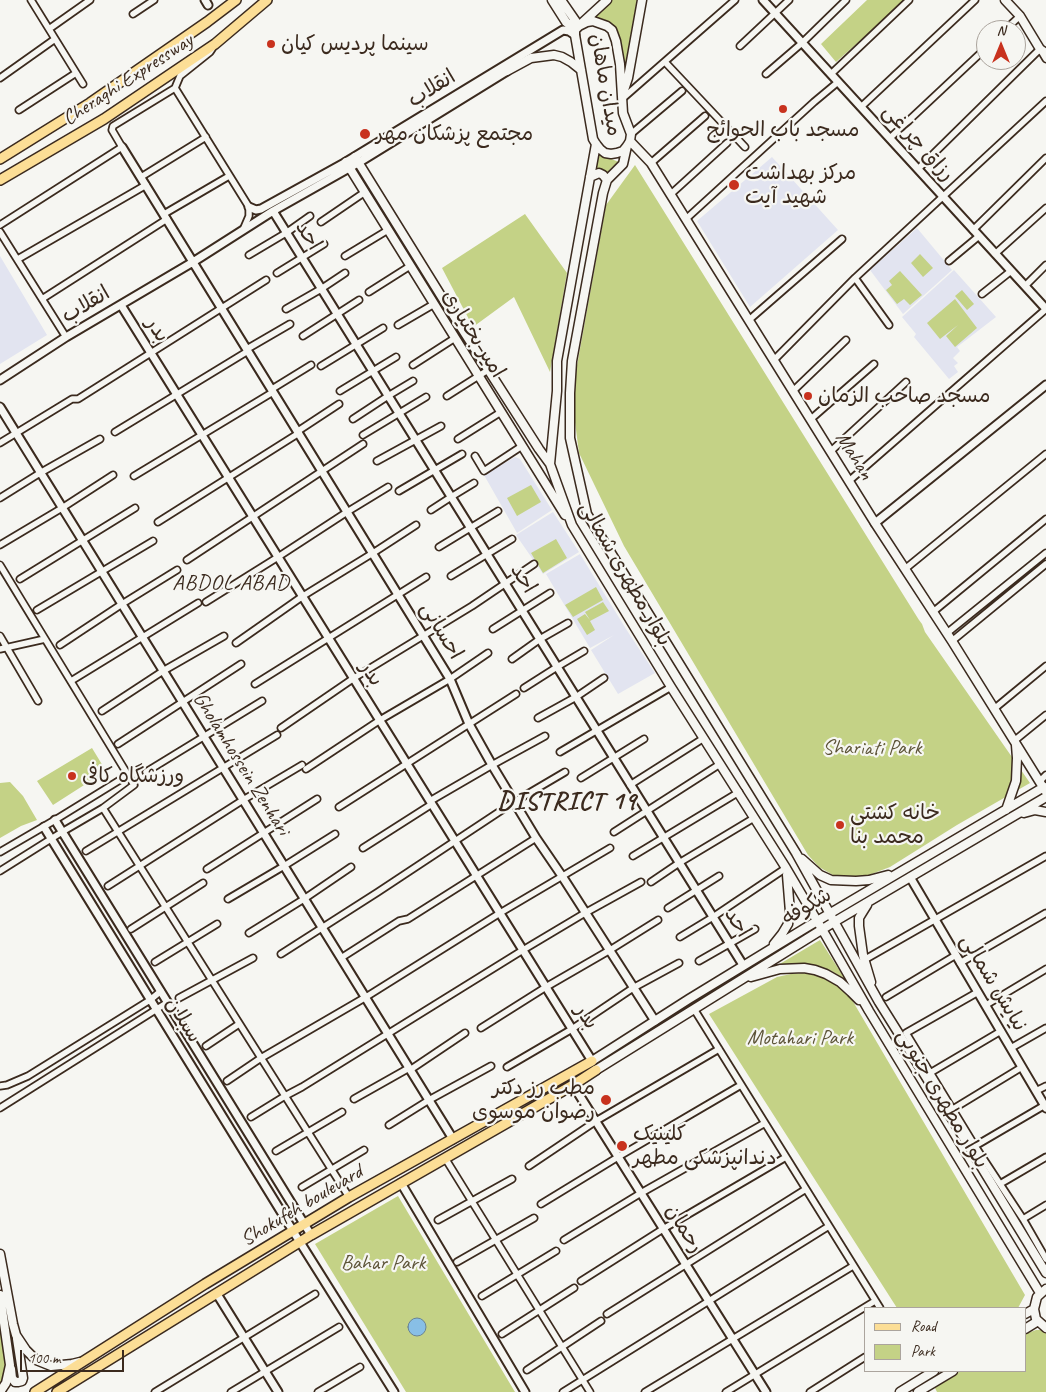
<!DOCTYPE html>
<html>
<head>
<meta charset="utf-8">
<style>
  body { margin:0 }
  #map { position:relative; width:1046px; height:1392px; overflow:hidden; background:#f6f6f2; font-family:Caveat,sans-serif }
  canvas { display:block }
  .legend { position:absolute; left:864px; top:1307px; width:162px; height:65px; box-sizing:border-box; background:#f6f6f2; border:1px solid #aba49d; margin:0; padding:6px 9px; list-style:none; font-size:15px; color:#3b2a1e }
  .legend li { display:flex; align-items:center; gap:10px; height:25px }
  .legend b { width:25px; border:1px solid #aba49d }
  .north { position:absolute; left:976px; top:20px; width:50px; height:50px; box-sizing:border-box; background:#f6f6f2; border:1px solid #aba49d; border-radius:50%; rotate:0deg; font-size:14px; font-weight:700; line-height:20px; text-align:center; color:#3b2a1e }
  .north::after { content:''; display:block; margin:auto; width:18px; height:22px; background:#c8321e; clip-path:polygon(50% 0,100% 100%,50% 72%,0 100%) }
  .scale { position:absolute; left:20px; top:1350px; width:104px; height:22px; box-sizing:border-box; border:2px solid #3b2a1e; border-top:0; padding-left:6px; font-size:15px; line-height:18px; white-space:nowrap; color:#3b2a1e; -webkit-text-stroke:4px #f6f6f2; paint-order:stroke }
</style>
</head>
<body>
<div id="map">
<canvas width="1046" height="1392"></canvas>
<ul class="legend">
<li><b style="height:6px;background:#fcde96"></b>Road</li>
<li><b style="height:14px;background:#c4d286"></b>Park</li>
</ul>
<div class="north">N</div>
<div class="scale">100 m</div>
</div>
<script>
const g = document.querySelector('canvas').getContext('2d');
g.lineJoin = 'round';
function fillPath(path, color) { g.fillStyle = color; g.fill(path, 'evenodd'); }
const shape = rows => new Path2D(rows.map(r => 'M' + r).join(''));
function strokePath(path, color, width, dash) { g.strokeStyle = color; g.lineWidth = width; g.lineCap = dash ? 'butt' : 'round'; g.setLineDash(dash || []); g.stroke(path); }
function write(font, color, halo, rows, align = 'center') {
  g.font = font + ' Caveat,"Playpen Sans Arabic",sans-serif'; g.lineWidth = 4.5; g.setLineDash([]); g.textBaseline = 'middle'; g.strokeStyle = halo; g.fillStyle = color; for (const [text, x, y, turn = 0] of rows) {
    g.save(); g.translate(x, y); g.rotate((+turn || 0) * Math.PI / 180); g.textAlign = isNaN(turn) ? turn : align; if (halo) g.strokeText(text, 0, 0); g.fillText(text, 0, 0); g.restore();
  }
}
const built = shape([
  [772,157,838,230,750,307,697,221],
  [917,228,952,270,903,314,870,270],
  [0,256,47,335,0,364],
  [954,270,996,317,957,347,960,351,953,358,958,363,954,366,958,372,949,379,914,337,916,334,902,317],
  [515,457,520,459,552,510,517,533,484,475],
  [553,512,579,552,543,574,516,535],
  [580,554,626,629,655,673,618,694,591,650,614,635,590,648,546,574]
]);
const green = shape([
  [608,0,637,0,623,76,620,37,615,28,608,22,600,19,584,19],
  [867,0,906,0,836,62,821,44],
  [599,152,601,155,606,157,619,162,612,167,605,175,605,172,600,169,596,172],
  [635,165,919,620,922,624,925,632,1030,783,957,825,890,867,869,875,849,877,833,875,819,867,808,855,624,546,579,453,572,399,574,382,606,205],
  [525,214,567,273,550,372,514,297,473,327,442,268],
  [920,254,933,268,923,277,911,263],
  [900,271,922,295,910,305,904,299,897,304,886,290,892,285,889,281],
  [962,290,974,304,967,310,955,296],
  [955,299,977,328,955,347,946,336,958,325,940,339,927,323],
  [531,485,541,502,517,516,507,498],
  [556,539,567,558,543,573,531,553],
  [596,587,603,600,573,617,565,605],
  [603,602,609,611,590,621,595,630,587,635,577,619,585,614,590,620,585,612],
  [92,748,106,771,53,805,37,781],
  [10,782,23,796,37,820,21,826,0,838,0,783],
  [820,940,845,979,830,970,814,965,805,964,778,965],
  [803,973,816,975,825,978,840,987,848,993,1025,1295,1018,1308,897,1308,709,1014,777,977,791,974],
  [398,1196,515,1392,406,1392,315,1244],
  [0,1322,6,1364,4,1381,0,1388],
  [1036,1330,1041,1330,1046,1332,1046,1392,937,1392,934,1386,961,1371,1025,1371,1025,1334]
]);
const water = shape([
  '408 1327a9 9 0 1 1 18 0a9 9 0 1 1-18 0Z'
]);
const minor = shape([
  [31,0,83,84],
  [133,14,154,0],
  [49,29,90,0],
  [1005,30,1020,16],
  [740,46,789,0],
  [665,62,745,147],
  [766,74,802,43,846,0],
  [831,74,909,0],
  [0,78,55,39],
  [175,88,249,207,249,216,243,230],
  [175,88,180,76,210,52,212,49],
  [622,99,735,0],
  [861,107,975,0],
  [19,110,76,73],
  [631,134,682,91],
  [890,138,986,48],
  [651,163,705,116],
  [918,169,1040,49,1046,59],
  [141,177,206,137],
  [671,194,727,143],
  [164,214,229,176],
  [686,219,814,102,838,82],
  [321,222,365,192],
  [0,225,122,147,112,130,113,126,175,88],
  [973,230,1046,158],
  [0,232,66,337],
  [995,254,1046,208],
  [249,255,286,233,310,216],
  [345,256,388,230],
  [18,259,146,185],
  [949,261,979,236],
  [277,273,324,244],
  [855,278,889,325],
  [1025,286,1046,265],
  [369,292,410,266],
  [982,294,1011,271],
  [42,299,167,219],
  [286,309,321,289,345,273],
  [749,320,842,239],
  [398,325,434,304],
  [303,336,359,300],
  [247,349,290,324],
  [774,360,855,278,1046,101],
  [413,365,455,338],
  [321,366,383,328],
  [272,389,311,365],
  [340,391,396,357],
  [793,391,846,340],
  [447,396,488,370],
  [353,419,388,396,413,381],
  [811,419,874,364],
  [298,431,339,404],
  [115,432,248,351],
  [363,435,426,397],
  [458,439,501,412],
  [0,443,72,399,78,399,266,280],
  [831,451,906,382],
  [475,456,484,471,522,446],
  [377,461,441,426],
  [134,476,273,392],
  [849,481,1046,309],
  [399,491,462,454],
  [0,498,40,473,100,439],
  [431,510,451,497,474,483],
  [158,522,299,433],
  [0,545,62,508,113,475],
  [439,547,498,511],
  [187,560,363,444],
  [0,565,134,785,103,808,62,832,0,871],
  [905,569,1046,454],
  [451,576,512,539],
  [20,579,135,508],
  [206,602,278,557,347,512,388,487],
  [37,610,153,541],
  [933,612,1046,519],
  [493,629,550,593],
  [947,633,1046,553],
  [0,636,38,701],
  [952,641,1046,564],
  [236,643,303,596,373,553,416,525],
  [60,645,122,604,177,570],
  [0,649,45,639],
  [512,659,540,639,568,623],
  [71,681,198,603],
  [255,684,426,577],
  [524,688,557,667,584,651],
  [994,709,1046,666],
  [102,711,163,671,224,636],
  [538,718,576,697,604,678],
  [281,728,354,678,472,606,534,564],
  [1014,741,1046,715],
  [118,744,241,664],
  [560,752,671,687],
  [306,769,380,720,450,679,488,653],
  [146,772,262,701],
  [581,778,644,739],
  [1040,781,1046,775],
  [630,785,704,738],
  [430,801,492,765,545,736],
  [339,807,516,694],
  [103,808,349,1197],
  [614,832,720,764],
  [363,848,432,804],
  [86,851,277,735],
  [0,852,55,820,128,775],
  [633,856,739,792],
  [207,869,317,799],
  [651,882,679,863,754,818],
  [108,886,243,800,302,765],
  [228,899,284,866,335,834],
  [668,908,719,876],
  [131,929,203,883],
  [249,933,304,899,351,867],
  [680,937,713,917,786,868],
  [281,954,378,892,514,802,565,772],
  [341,958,399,921,408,919,536,838],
  [864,960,1046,856],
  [699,961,755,929],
  [155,962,217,924],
  [960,963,1046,913],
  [978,992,906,1033,975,1146,1023,1219,1046,1259],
  [886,997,956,955],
  [179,998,253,958],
  [986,1005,1046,969],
  [694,1009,880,1308],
  [481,1028,546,987,610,950,658,920],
  [206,1046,239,1024],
  [1011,1048,1046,1028],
  [507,1067,572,1029,633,988,679,963],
  [410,1070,465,1033],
  [930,1073,1001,1031],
  [227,1081,261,1058,366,997,500,913,610,848],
  [0,1086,7,1085,28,1076,150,1000,161,991],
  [1036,1091,1046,1086],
  [354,1099,409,1068],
  [0,1108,168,1002],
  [953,1109,1022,1067],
  [251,1117,285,1096,302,1087,523,950,585,913,641,882],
  [389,1125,429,1100,491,1066],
  [975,1146,1045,1105],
  [276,1151,342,1112],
  [445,1158,590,1392],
  [529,1166,596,1121,719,1049],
  [1000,1184,1046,1157],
  [302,1187,364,1150],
  [541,1204,618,1157,741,1085],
  [1023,1219,1046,1205],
  [438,1220,512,1179],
  [564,1240,641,1193,765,1123],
  [457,1262,534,1218],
  [581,1281,663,1229,786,1157],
  [482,1296,556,1251],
  [607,1314,806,1189],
  [502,1334,574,1288],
  [527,1370,601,1321],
  [155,1392,315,1294],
  [231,1392,339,1327],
  [318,1392,360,1367],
  [563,1392,829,1226],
  [645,1392,853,1266],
  [726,1392,875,1301],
  [810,1392,865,1357]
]);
const tertiary = shape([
  [205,0,208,5],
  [763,0,1046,309],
  [122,147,450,679,469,724,492,765,536,838,562,876,655,1021],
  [249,207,256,210,261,209,346,162,563,30,569,31,575,35],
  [273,211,743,965],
  [121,305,592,1061],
  [0,380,66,337,193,262,273,211,358,163,507,71],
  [0,407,453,1139],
  [875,523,1046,385],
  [55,820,311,1235],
  [44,827,293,1231,394,1392],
  [910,877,1046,1108],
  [573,1085,766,1392],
  [401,1183,525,1392],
  [217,1294,278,1392]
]);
const secondary = shape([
  [552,0,566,22,575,30],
  [561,0,579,26],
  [1005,0,1020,16,1040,49,1046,53],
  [593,21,607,26,612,30,616,41,620,64,623,113,631,134,630,141,627,146,623,151,617,153,611,154,605,153,600,149,596,144,593,139,575,35,575,30,579,26,587,22,593,21],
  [583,22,607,0],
  [507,71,531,58,554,55,562,57,571,62,581,70],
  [624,90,628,78,642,0],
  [630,141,651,163,875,523,952,641,1046,792],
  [596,144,557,361,557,391,550,464,572,525,671,687,786,868,826,936,869,1011,1040,1293],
  [627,146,623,164,607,180,603,193,572,361,570,393,570,438,587,514,796,853,879,1002,946,1109,1046,1273],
  [355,157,443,299,539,449,550,464],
  [346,162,565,515],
  [590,177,599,173,603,175,607,180],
  [1006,810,1016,781,1017,758,1016,745],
  [1024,813,1035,810,1046,812],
  [802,859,820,875,831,880,856,881,869,880,888,875],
  [867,905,862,913,859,918,859,926,863,955,871,982],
  [774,944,782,934,788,924,790,912,787,875],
  [751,977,780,969,804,968,815,970,826,974,840,982,851,992,859,1000],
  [592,1061,689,999,807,927,1044,787],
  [596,1070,834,922,1046,797],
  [0,1254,13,1324,16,1335,26,1350,36,1360,51,1366,72,1364,80,1362],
  [1046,1289,1037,1297,1034,1309,1036,1319,1046,1328],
  [0,1295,10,1365,6,1383,0,1392],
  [1025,1314,1034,1309],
  [1025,1329,1038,1321],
  [11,1369,12,1378,15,1382,18,1382,22,1381,23,1378,17,1339],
  [900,1392,934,1371],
  [918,1392,953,1371]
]);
const primary = shape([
  [35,1392,205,1284,349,1197,592,1061],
  [57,1392,311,1235,573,1085,596,1070]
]);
const trunk = shape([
  [0,159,90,103,207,22,236,0],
  [0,180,104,119,215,44,267,0]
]);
const markers = [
  [271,44,5,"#c8321e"],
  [783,109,5,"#c8321e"],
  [365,134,6,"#c8321e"],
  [734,185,6,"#c8321e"],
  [808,396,5,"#c8321e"],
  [72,776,5,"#c8321e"],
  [840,825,5,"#c8321e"],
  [606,1100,6,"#c8321e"],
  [622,1146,6,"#c8321e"]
];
const poiNames = [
  ["سینما پردیس کیان",281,44],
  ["مسجد باب الحوائج",783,130,"center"],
  ["مجتمع پزشکان مهر",376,134],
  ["مرکز بهداشت",745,173],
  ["شهید آیت",745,197],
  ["مسجد صاحب الزمان",818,396],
  ["ورزشگاه کافی",82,776],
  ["خانه کشتی",850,813],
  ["محمد بنا",850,837],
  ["مطب رز دکتر",595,1088,"right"],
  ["رضوان موسوی",595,1112,"right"],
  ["کلینیک",633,1134],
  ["دندانپزشکی مطهر",633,1158]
];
const streetNames = [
  ["Cheraghi Expressway",128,80,-33],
  ["میدان ماهان",605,85,80],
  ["انقلاب",432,89,-32],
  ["رزاق چراغی",918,143,48],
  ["احد",308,236,58],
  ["انقلاب",86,305,-31],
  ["بدر",157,330,58],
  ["امیر بختیاری",473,334,58],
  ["Mahan",854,456,58],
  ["بلوار مطهری شمالی",625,574,60],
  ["احد",523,579,58],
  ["احسانی",441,631,59],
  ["بدر",371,674,58],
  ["Gholamhossein Zenhari",241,764,58],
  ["شکوفه",807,907,-31],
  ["احد",737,923,58],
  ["نیایش شمالی",993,983,59],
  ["بدر",586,1017,58],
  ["سبلان",183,1020,58],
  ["بلوار مطهری جنوبی",942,1099,59],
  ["Shokufeh boulevard",302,1206,-31],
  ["رحمان",684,1229,58]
];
const parkNames = [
  ["Shariati Park",872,748],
  ["Motahari Park",800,1038],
  ["Bahar Park",383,1263]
];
const neighbourhoodNames = [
  ["ABDOL ABAD",231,583]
];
const districtNames = [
  ["DISTRICT 19",567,802]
];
fillPath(built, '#e2e4f0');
fillPath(green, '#c4d286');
fillPath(water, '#88bfe6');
strokePath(water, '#698396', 1);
strokePath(minor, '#3b2a1e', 9);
strokePath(tertiary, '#3b2a1e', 11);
strokePath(secondary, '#3b2a1e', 11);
strokePath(primary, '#3b2a1e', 12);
strokePath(trunk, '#3b2a1e', 12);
strokePath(minor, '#f6f6f2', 5.5);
strokePath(tertiary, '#f6f6f2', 7);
strokePath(secondary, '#f6f6f2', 8);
strokePath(primary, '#fcde96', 9);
strokePath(trunk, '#fcde96', 9);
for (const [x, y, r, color] of markers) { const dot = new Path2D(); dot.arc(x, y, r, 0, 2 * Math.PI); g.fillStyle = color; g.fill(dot); strokePath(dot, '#f6f6f2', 2); }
write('21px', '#3b2a1e', '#f6f6f2', poiNames, 'left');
write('21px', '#3b2a1e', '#f6f6f2', streetNames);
write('21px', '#5d5438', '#f6f6f2', parkNames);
g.letterSpacing = '1px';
write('22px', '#3b2a1e', '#f6f6f2', neighbourhoodNames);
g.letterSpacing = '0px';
g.letterSpacing = '1px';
write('bold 26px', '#3b2a1e', '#f6f6f2', districtNames);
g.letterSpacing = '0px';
</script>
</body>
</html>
